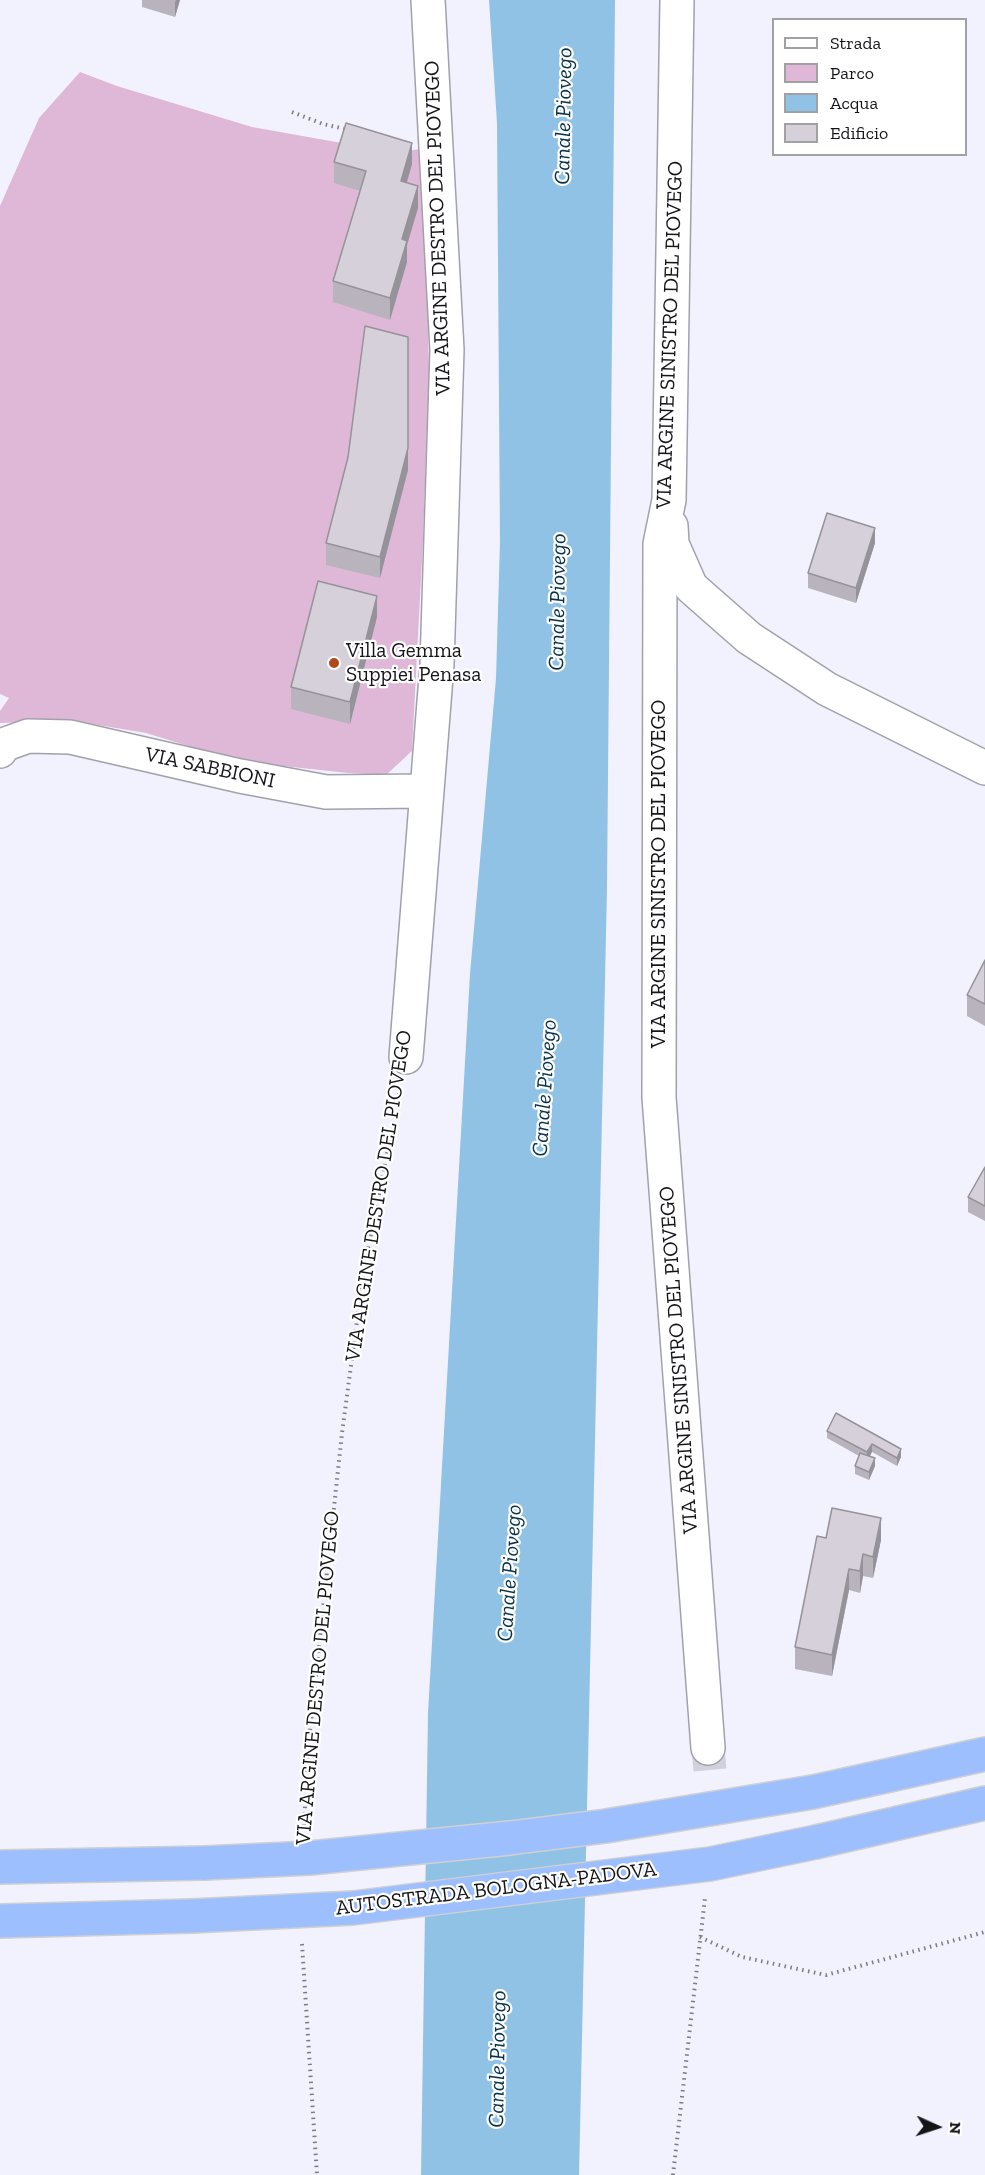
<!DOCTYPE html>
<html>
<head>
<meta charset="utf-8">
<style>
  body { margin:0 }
  #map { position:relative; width:985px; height:2175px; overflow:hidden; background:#f2f2fe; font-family:"Zilla Slab",serif }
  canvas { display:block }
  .legend { position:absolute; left:772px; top:18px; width:195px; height:138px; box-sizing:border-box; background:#fff; border:2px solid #a1a1a3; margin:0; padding:8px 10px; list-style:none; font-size:18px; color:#151519 }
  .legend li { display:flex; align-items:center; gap:12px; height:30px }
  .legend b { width:30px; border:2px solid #a1a1a3 }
  .north { position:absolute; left:907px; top:2097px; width:60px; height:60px; -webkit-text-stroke:4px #fff; paint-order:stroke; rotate:93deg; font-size:16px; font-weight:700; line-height:24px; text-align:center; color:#151519 }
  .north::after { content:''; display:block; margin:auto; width:21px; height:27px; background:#151519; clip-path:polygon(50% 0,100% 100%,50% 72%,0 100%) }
</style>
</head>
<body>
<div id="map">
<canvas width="985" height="2175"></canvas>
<ul class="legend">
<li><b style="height:8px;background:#fff"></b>Strada</li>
<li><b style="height:16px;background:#dfb8d8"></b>Parco</li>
<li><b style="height:16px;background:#90c2e6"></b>Acqua</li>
<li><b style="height:16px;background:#d6d0db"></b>Edificio</li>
</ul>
<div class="north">N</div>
</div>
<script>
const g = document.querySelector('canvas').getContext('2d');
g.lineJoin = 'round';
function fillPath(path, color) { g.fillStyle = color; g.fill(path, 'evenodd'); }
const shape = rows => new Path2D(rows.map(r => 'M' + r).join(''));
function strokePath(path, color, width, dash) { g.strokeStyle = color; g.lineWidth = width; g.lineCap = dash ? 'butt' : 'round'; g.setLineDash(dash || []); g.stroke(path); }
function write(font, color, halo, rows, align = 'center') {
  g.font = font + ' "Zilla Slab",serif'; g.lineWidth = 4.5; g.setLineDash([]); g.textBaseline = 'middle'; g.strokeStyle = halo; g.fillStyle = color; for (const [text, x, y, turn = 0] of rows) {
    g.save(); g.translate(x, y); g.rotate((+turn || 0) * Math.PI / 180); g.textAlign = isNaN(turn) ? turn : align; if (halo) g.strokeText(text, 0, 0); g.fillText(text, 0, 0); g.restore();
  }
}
const green = shape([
  [80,72,117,86,252,127,398,153,424,148,429,371,423,540,412,751,386,775,348,773,237,761,146,733,74,721,0,723,0,711,9,698,0,694,0,206,39,118]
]);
const water = shape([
  [489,0,615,0,607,888,579,2175,421,2175,428,1713,470,974,496,678,500,542,497,123]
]);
const minorTunnel = shape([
  [708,1748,710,1770]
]);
const path = shape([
  [292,112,323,124,349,130],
  [304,1826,308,1749,342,1433,364,1268,400,1090],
  [700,1937,742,1957,826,1975,985,1932],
  [302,1944,317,2175],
  [673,2175,705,1898]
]);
const minor = shape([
  [677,0,669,500,660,544,659,1097,708,1748],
  [671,526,672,544,691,587,749,638,827,689,985,768],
  [0,751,3,745,28,736,70,737,240,776,326,792,426,791],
  [406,1057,437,664,447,350,428,0]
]);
const motorway = shape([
  [813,1792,985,1754],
  [816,1842,985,1803],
  [0,1867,205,1863],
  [0,1921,192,1916]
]);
const motorwayBridge = shape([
  [205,1863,310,1858,510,1838,606,1826,813,1792],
  [192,1916,353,1908,710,1864,816,1842]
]);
const wall = shape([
  [142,0,180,0,175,17,142,7],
  [334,162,412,164,407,183,418,208,407,245,407,262,390,320,333,302,333,281,360,191,334,183],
  [408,470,380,578,326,565,326,543],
  [875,543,856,603,808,588,808,573],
  [377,617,350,724,291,709,291,687],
  [985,960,985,1026,967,1016,967,995],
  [985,1167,985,1221,968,1212,968,1197],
  [836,1413,901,1457,897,1466,872,1452,870,1456,875,1466,869,1480,855,1474,855,1466,859,1456,827,1438,827,1431],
  [826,1538,881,1540,873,1578,863,1576,860,1593,849,1590,832,1676,795,1669,795,1647]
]);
const shadedWall = shape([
  [176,0,180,0,175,17,175,2],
  [412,143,412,164,401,202,401,181],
  [418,186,418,208,407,245,407,262,390,320,390,298,402,239],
  [408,448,408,470,380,578,380,557],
  [875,528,875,543,856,603,856,588],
  [377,596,377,617,350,724,350,702],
  [872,1444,872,1452,867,1460,867,1452],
  [901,1449,901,1457,897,1466,897,1458],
  [875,1458,875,1466,869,1480,869,1472],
  [881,1518,881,1540,873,1578,873,1557],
  [863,1554,863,1576,860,1593,860,1571],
  [849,1569,849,1590,832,1676,832,1655]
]);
const building = shape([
  [346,123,412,143,401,181,418,186,402,239,407,241,390,298,333,281,366,171,334,162,346,123],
  [365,326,408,337,408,448,380,557,326,543,348,457,365,326],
  [827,513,875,528,856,588,808,573,827,513],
  [318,581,377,596,350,702,291,687,318,581],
  [985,960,985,1004,967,995,985,960],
  [985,1167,985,1206,968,1197,985,1167],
  [836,1413,901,1449,897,1458,872,1444,867,1452,827,1431,836,1413],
  [860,1453,875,1458,869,1472,855,1466,860,1453],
  [832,1508,881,1518,873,1557,863,1554,860,1571,849,1569,832,1655,795,1647,817,1536,826,1538,832,1508]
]);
const markers = [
  [334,663,6,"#af491c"]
];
const streetNames = [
  ["VIA ARGINE DESTRO DEL PIOVEGO",438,228,-92],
  ["VIA ARGINE SINISTRO DEL PIOVEGO",670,335,-88],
  ["VIA SABBIONI",210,768,12],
  ["VIA ARGINE SINISTRO DEL PIOVEGO",659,874,-90],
  ["VIA ARGINE DESTRO DEL PIOVEGO",379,1196,-81],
  ["VIA ARGINE SINISTRO DEL PIOVEGO",679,1360,-94],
  ["VIA ARGINE DESTRO DEL PIOVEGO",318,1678,-85],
  ["AUTOSTRADA BOLOGNA-PADOVA",496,1889,-7]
];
const poiNames = [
  ["Villa Gemma",346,651],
  ["Suppiei Penasa",346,675]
];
const waterNames = [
  ["Canale Piovego",564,116,-89],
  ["Canale Piovego",558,602,-89],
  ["Canale Piovego",545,1088,-86],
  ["Canale Piovego",510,1573,-86],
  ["Canale Piovego",498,2059,-89]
];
fillPath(green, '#dfb8d8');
fillPath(water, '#90c2e6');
strokePath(minorTunnel, '#d1d1dc', 33, [33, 16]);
strokePath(minor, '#a1a1ac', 36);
strokePath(motorway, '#d0d0d1', 36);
strokePath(path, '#7c7c83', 4, [1.5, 4.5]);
strokePath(minor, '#fff', 33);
strokePath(motorway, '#9ebffe', 33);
strokePath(motorwayBridge, '#d0d0d1', 36, []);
strokePath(motorwayBridge, '#9ebffe', 33);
fillPath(wall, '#b8b3bc');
fillPath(shadedWall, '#969299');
fillPath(building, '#d6d0db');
strokePath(building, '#969299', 1.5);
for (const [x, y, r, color] of markers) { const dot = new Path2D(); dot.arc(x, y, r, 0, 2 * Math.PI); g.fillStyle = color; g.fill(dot); strokePath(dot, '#fff', 2); }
write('21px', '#151519', '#fff', streetNames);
write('21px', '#151519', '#fff', poiNames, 'left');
write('italic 22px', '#08324a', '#fff', waterNames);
</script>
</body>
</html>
